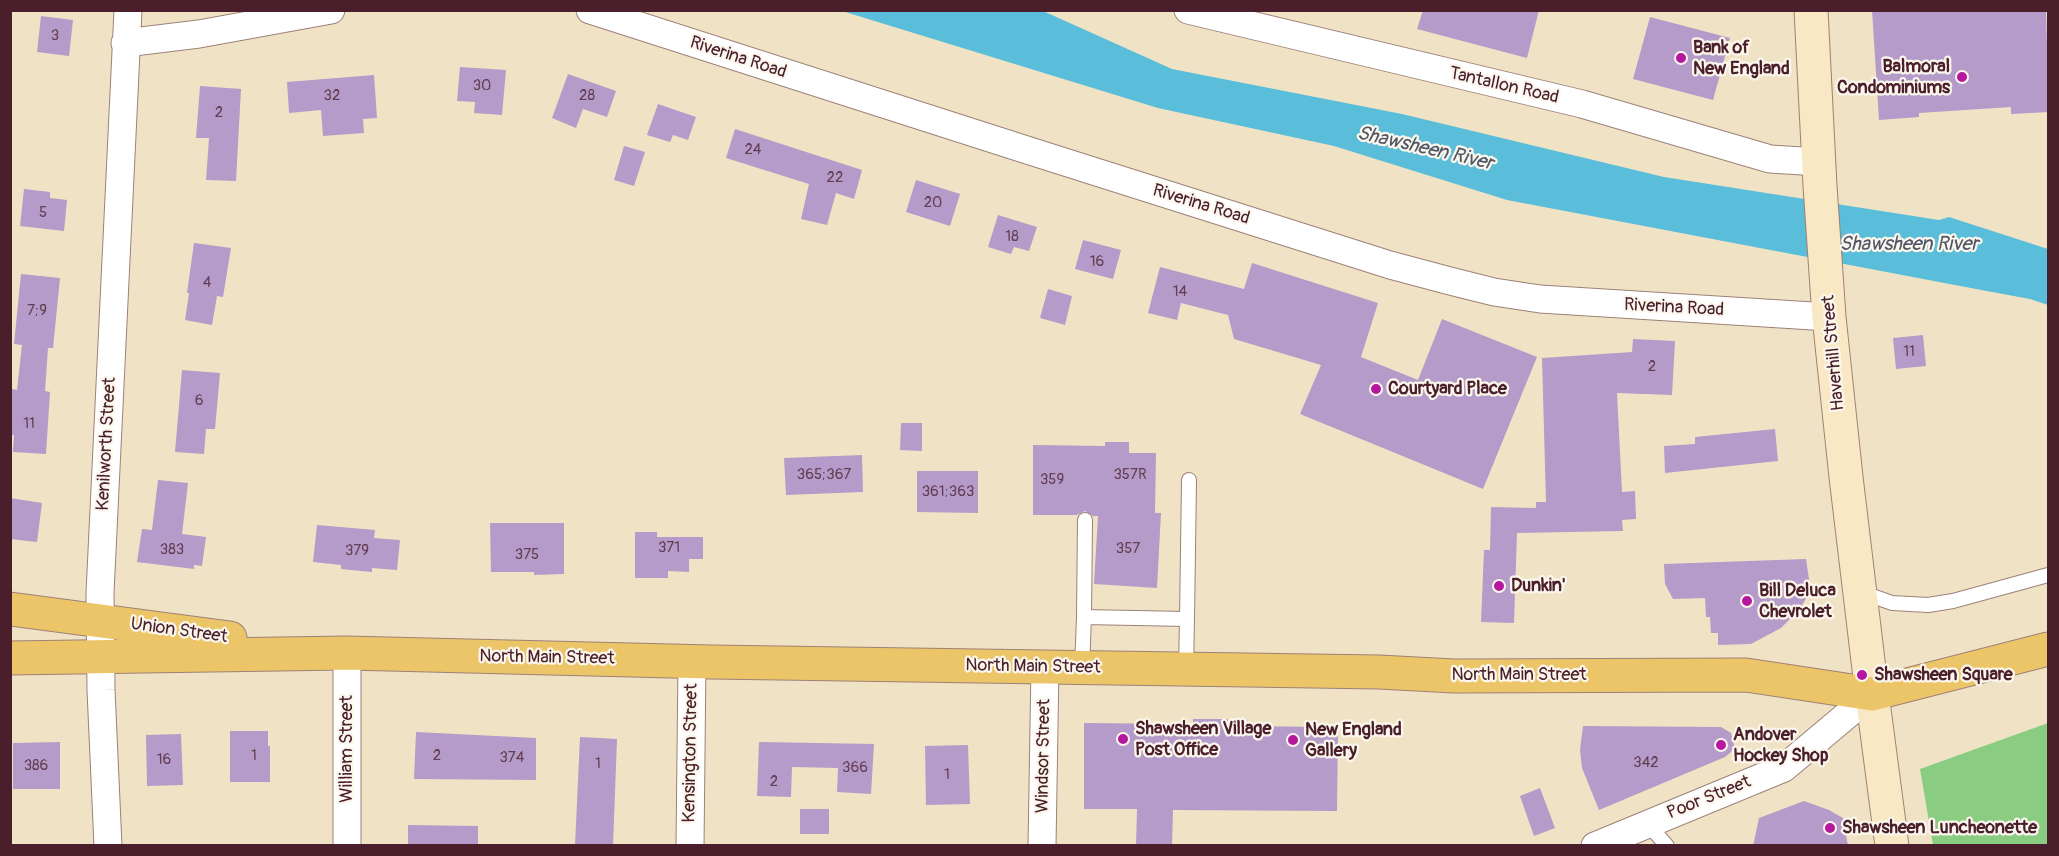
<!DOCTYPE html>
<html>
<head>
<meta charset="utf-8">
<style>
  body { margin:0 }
  #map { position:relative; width:2059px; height:856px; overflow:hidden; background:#f0e3c5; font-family:Pangolin,sans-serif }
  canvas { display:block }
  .frame { position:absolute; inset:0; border:12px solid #4a1f2b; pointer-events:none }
</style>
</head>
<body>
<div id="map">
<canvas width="2059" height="856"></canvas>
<div class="frame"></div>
</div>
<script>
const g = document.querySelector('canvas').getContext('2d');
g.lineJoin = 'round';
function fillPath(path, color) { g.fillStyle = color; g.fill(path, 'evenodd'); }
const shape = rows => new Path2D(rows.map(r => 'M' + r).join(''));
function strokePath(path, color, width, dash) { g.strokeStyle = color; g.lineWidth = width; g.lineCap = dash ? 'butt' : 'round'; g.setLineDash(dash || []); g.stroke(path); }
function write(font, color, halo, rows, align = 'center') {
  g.font = font + ' Pangolin,sans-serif'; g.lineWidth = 4.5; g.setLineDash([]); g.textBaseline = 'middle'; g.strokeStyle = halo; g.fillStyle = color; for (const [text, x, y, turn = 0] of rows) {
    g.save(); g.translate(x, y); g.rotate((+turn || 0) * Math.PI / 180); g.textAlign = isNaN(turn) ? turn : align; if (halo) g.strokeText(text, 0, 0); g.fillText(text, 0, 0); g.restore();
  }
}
const green = shape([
  [2048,723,2048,845,1933,845,1920,769]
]);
const water = shape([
  [842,11,1043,11,1172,69,1402,114,1664,177,1939,220,1949,217,2048,249,2048,305,2030,299,1976,289,1507,200,1334,146,1158,108]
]);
const building = shape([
  [1423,10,1539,10,1527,58,1417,29],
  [1872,10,2046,10,2049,112,2011,114,2011,107,1919,113,1919,117,1879,120],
  [41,16,73,20,69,56,37,52],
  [1650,17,1730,38,1713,100,1633,79],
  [460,67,506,70,502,115,474,113,475,102,457,101],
  [568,74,616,91,607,117,583,109,576,128,552,118],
  [374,75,377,118,363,119,364,133,323,136,321,110,289,113,287,82],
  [200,86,241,89,236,181,206,180,209,138,196,138],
  [658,104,696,117,688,140,673,135,670,142,647,135],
  [735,129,862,170,854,199,836,193,827,225,801,219,809,184,726,158],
  [624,146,645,152,634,186,614,180],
  [916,180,960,194,950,226,906,212],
  [24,189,50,192,50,198,67,200,64,231,20,226],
  [998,215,1037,227,1029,251,1014,247,1011,254,988,247],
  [1083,240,1121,250,1113,279,1075,269],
  [194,243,231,248,223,297,217,296,212,325,185,320,189,293,187,293],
  [1252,263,1378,303,1361,357,1418,380,1442,319,1537,357,1483,489,1300,414,1321,365,1234,339,1228,315,1181,303,1177,320,1148,313,1160,267,1244,289],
  [21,274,60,278,53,348,48,348,45,391,50,392,46,454,13,452,14,435,10,435,10,406,12,389,17,390,22,345,14,344],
  [1048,289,1072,296,1065,325,1040,318],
  [1923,335,1926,366,1896,369,1893,338],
  [1633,339,1675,341,1672,395,1617,393,1622,492,1635,491,1636,519,1622,520,1623,531,1517,533,1514,623,1481,622,1484,550,1490,550,1491,507,1536,508,1536,502,1546,502,1542,358,1632,352],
  [182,370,220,373,215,429,206,429,204,454,175,452],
  [901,423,922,423,922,451,900,450],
  [1775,429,1778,461,1665,473,1664,446,1695,444,1695,437],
  [1105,442,1129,442,1129,453,1156,453,1155,513,1161,513,1157,588,1094,584,1098,516,1093,516,1085,511,1077,515,1033,515,1033,445,1105,446],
  [862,455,863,492,786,495,784,458],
  [917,471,978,471,978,513,917,512],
  [158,480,188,483,182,534,206,537,202,566,194,565,194,569,137,562,142,529,152,530],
  [10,498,42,503,37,542,10,539],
  [490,523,564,523,564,574,534,575,534,572,491,572],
  [317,525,375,530,374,538,400,540,397,570,372,568,372,572,341,569,341,565,313,562],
  [635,532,657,532,657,537,703,537,703,559,689,559,689,572,668,571,668,578,635,578],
  [1806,559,1810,586,1808,595,1800,609,1781,628,1751,644,1718,645,1718,633,1711,633,1710,617,1706,617,1705,598,1673,599,1665,584,1664,564],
  [1193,719,1228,719,1228,726,1338,727,1337,811,1173,810,1172,846,1136,846,1137,809,1084,809,1084,723,1193,724],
  [1583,726,1721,727,1731,733,1734,745,1731,752,1725,757,1599,810,1582,768,1580,750],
  [230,731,268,731,268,746,270,746,270,782,230,782],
  [416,732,536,738,536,780,414,779],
  [181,734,183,785,147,786,146,735],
  [580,737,617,739,613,846,575,846],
  [60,742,60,789,13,789,13,743],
  [759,742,874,744,871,794,837,792,838,768,792,767,791,797,757,796],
  [968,745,970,804,926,805,925,746],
  [1540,788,1555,828,1534,836,1520,796],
  [1804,801,1829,810,1843,818,1848,846,1753,846,1759,818],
  [800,809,829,809,829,834,800,834],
  [408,825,478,826,478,846,408,846]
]);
const lane = shape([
  [1861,592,1892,603,1928,605,1953,601,2048,575],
  [1084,617,1085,520],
  [1187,619,1189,480],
  [1082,668,1084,617,1187,619,1186,669],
  [1648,824,1667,846]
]);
const street = shape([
  [590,10,1030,151,1390,265,1450,281,1494,292,1540,299,1829,317],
  [1188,10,1582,104,1770,159,1819,162],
  [125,43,199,34,331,10],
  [347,653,347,846],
  [108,846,101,690,100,593,128,10],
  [690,846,692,661],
  [1042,846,1045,667],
  [1595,846,1784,768,1872,694]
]);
const secondary = shape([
  [1811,10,1820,186,1829,317,1846,477,1872,694,1892,846]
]);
const primary = shape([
  [10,609,230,638],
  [10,658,347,653,712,662,1379,672,1454,676,1746,675,1872,694,2048,649]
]);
const markers = [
  [1681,58,6,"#b5179e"],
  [1962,77,6,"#b5179e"],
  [1376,389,6,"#b5179e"],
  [1499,586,6,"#b5179e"],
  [1747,601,6,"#b5179e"],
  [1862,675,6,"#b5179e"],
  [1123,739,6,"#b5179e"],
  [1293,740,6,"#b5179e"],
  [1721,745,6,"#b5179e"],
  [1830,828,6,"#b5179e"]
];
const numberNames = [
  ["3",55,36],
  ["30",482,86],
  ["32",332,96],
  ["28",587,96],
  ["2",219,113],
  ["24",753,150],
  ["22",835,178],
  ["20",933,203],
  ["5",43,213],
  ["18",1012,237],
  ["16",1097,262],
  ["4",207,283],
  ["14",1180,292],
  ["7;9",37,311],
  ["11",1909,352],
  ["2",1652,367],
  ["6",199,401],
  ["11",29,424],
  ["365;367",824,475],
  ["357R",1130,475],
  ["359",1052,480],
  ["361;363",948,492],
  ["371",669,548],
  ["357",1128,549],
  ["383",172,550],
  ["379",357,551],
  ["375",527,555],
  ["1",254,756],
  ["2",437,756],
  ["374",512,758],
  ["16",164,760],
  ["342",1646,763],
  ["1",598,764],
  ["386",36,766],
  ["366",855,768],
  ["1",947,775],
  ["2",774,782]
];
const poiNames = [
  ["Bank of",1693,48],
  ["New England",1693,69],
  ["Balmoral",1950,67,"right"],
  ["Condominiums",1950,88,"right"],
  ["Courtyard Place",1388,389],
  ["Dunkin'",1511,586],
  ["Bill Deluca",1759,591],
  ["Chevrolet",1759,612],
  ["Shawsheen Square",1874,675],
  ["Shawsheen Village",1135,729],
  ["Post Office",1135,750],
  ["New England",1305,730],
  ["Gallery",1305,751],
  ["Andover",1733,735],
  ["Hockey Shop",1733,756],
  ["Shawsheen Luncheonette",1842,828]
];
const streetNames = [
  ["Riverina Road",738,58,18],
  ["Tantallon Road",1504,86,13],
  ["Riverina Road",1201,205,17],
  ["Riverina Road",1674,308,3],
  ["Haverhill Street",1834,353,-95],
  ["Kenilworth Street",107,444,-87],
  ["Union Street",179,631,8],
  ["North Main Street",547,658,1],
  ["North Main Street",1033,667,1],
  ["North Main Street",1519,675],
  ["William Street",347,749,-90],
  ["Kensington Street",691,753,-89],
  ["Windsor Street",1044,756,-89],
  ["Poor Street",1709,798,-22]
];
const waterNames = [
  ["Shawsheen River",1425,149,13],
  ["Shawsheen River",1909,245]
];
fillPath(green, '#8bcc83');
fillPath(water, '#5abdd9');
fillPath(building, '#b49bc9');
strokePath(lane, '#9d8178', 16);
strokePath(street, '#9d8178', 29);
strokePath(secondary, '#9d8178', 35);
strokePath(primary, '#9d8178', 35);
strokePath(lane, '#fff', 14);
strokePath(street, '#fff', 27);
strokePath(secondary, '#f8e8c3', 33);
strokePath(primary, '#edc569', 33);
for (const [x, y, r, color] of markers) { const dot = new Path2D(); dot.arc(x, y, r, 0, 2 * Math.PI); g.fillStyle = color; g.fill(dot); strokePath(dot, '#fbf7ec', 2); }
write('15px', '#643e52', null, numberNames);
write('bold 18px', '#4a1f2b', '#fbf7ec', poiNames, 'left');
write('18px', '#4a1f2b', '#fbf7ec', streetNames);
write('italic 20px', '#505668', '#fbf7ec', waterNames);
</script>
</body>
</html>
